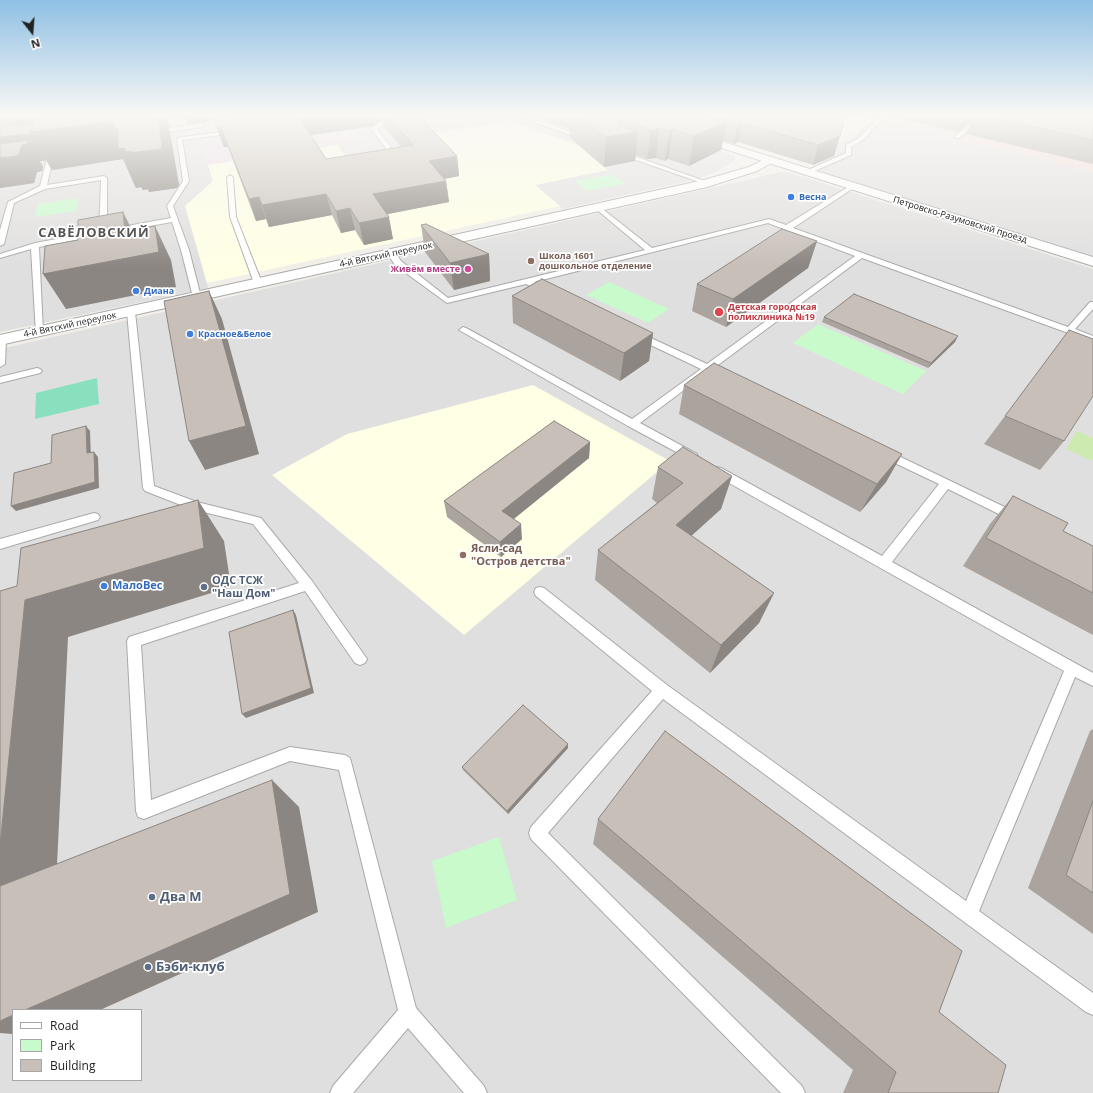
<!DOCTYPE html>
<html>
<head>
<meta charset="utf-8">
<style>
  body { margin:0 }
  #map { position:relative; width:1093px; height:1093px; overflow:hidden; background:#f2efe9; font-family:"Open Sans",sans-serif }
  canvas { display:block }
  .legend { position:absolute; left:12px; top:1009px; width:130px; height:72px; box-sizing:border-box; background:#fff; border:1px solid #a7a7a7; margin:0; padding:5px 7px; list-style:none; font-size:12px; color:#222 }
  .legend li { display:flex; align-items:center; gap:8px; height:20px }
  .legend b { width:20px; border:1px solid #a7a7a7 }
  .north { position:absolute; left:12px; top:12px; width:40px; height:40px; -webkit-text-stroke:3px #fff; paint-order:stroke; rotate:163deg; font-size:11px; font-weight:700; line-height:16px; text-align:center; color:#222 }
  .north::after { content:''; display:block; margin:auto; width:14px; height:18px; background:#222; clip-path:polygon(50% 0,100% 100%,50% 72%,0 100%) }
</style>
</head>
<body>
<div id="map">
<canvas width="1093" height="1093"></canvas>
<ul class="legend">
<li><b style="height:5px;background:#fff"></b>Road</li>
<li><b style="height:11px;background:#c8facc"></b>Park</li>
<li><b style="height:11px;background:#c7bfb8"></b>Building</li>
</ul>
<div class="north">N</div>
</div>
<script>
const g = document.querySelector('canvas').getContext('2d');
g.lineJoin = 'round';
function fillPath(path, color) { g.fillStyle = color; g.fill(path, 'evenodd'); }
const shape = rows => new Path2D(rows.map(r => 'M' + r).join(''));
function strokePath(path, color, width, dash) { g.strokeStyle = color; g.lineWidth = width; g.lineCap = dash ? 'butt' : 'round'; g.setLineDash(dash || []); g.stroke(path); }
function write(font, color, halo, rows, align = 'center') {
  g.font = font + ' "Open Sans",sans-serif'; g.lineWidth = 3.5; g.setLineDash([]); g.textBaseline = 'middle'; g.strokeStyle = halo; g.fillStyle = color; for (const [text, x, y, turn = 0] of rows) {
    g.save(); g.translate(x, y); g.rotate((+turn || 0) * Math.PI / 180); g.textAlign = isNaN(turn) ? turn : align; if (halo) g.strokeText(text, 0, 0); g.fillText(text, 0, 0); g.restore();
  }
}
const residential = shape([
  [0,114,603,114,732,155,735,157,735,160,730,164,716,172,697,179,563,209,535,185,607,170,592,157,450,150,353,167,337,145,365,141,356,126,200,140,213,181,186,206,208,288,0,332],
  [854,114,990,114,958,139,1093,172,1093,256,819,171,828,165,808,155,852,137,872,119],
  [781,172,791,173,1093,269,1093,1093,0,1093,0,349],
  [13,1010,141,1010,141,1080,13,1080]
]);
const commercial = shape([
  [990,114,1093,114,1093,172,958,139]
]);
const industrial = shape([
  [380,115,386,122,356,126,366,141,208,165,200,140]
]);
const education = shape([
  [511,121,604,155,592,157,608,170,535,185,560,206,207,283,185,206,213,181,208,165,337,145,353,167,450,151,434,133],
  [533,385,670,461,464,635,272,475,347,434]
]);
const grass = shape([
  [1077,431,1093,438,1093,461,1066,449]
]);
const park = shape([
  [612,174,625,184,587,191,575,181],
  [78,198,76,211,35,217,38,204],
  [609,282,669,309,648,323,586,295],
  [818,324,926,371,903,394,793,343],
  [499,837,517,900,446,928,432,861]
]);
const pitch = shape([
  [97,378,99,404,35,419,36,393]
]);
const service = shape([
  [392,114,398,114,377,129,396,154,393,156,391,155,371,129,392,114],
  [512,114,519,114,587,138,582,139,512,114],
  [884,114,891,114,884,118,863,140,851,147,851,155,810,173,806,173,806,171,846,153,846,145,859,138,880,116,884,114],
  [983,114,989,114,959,138,955,138,955,136,983,114],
  [201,124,203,125,203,127,154,134,151,132,154,130,201,124],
  [235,130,237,131,237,133,182,140,189,181,173,206,189,250,201,297,197,299,193,297,181,250,172,222,116,232,112,230,116,228,171,218,167,206,183,181,177,138,235,130],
  [50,147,55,148,47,185,104,176,107,178,107,231,103,233,99,231,101,180,45,189,14,203,4,244,0,246,0,230,8,202,40,186,50,147],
  [619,152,623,152,710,183,705,184,619,154,619,152],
  [230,175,233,177,236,217,262,283,261,285,255,285,254,283,230,217,227,177,230,175],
  [853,184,855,185,855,187,793,228,1068,327,1090,302,1093,302,1093,309,1075,329,1093,336,1093,342,862,258,714,368,725,373,727,375,725,377,719,377,708,372,640,423,697,454,698,457,697,460,693,461,628,426,459,330,463,327,466,328,632,419,701,369,634,337,633,335,634,333,640,333,707,364,855,256,768,223,534,282,550,289,550,293,544,293,526,284,447,303,395,265,387,253,391,251,394,251,401,261,448,298,645,250,596,209,596,207,600,207,652,248,769,219,786,225,853,184],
  [94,232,98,234,97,236,39,247,43,332,39,335,36,334,31,249,0,258,0,254,35,243,94,232],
  [131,309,135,312,154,486,197,502,261,518,312,581,367,659,365,663,360,665,355,663,305,591,141,645,151,800,290,747,345,755,350,758,416,1008,484,1086,487,1093,464,1093,408,1028,353,1093,330,1093,333,1086,398,1010,339,770,290,761,144,819,138,817,136,811,127,641,129,637,299,583,253,524,191,509,145,491,143,488,127,312,131,309],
  [2,337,6,340,5,364,0,367,0,338,2,337],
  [37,368,40,369,42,371,40,373,0,383,0,377,37,368],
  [884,449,1019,514,1021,517,1019,520,1015,521,1011,520,948,489,892,562,1093,673,1093,686,1075,677,979,911,1093,993,1093,1015,1086,1012,663,699,548,833,802,1086,805,1093,781,1093,531,839,529,833,531,827,652,691,536,596,534,592,536,588,540,587,544,588,667,685,966,901,1064,671,713,474,712,471,713,468,717,467,721,468,882,556,939,484,880,456,879,453,880,450,884,449],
  [94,513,98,514,100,517,98,520,0,549,0,539,94,513]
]);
const minor = shape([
  [769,157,773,158,775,160,773,162,757,171,707,187,0,345,0,335,704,180,749,167,769,157]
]);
const tertiary = shape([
  [694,133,1093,257,1093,266,690,138,689,136,694,133]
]);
const wall = shape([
  [0,114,169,127,168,127,170,133,179,185,177,188,149,192,148,189,143,190,141,187,136,188,123,159,52,170,45,158,45,161,40,161,43,167,42,171,37,172,34,183,0,188],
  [231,114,417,114,457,156,459,176,445,179,446,181,449,202,387,214,393,239,364,245,355,230,341,233,332,215,269,227,266,219,256,221,228,147,224,147,217,128,231,115],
  [383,119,384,126,401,147,326,159,311,135,373,126],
  [526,114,846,114,840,136,834,156,813,165,738,142,734,144,723,141,721,150,689,166,668,159,665,161,656,158,647,159,636,155,635,161,604,167,570,138,570,129],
  [891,114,1093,114,1093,164,966,134,972,120,957,132,890,116],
  [421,225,489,254,490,281,454,290,425,252],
  [817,241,808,268,726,327,692,311,697,284],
  [512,296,653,333,649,361,620,381,513,323],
  [824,317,955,342,928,368,822,322],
  [684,385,902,454,886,482,860,512,679,414],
  [1005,416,1064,441,1040,470,984,444],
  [590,442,589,458,513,519,522,539,501,557,447,517,444,501],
  [658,467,732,476,721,509,691,536,774,593,759,623,710,673,595,580,598,550,657,503,652,499],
  [1013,496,1063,531,1093,546,1093,635,963,566,990,524],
  [1093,729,1093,934,1028,888,1090,731],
  [568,748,508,814,463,770,462,767],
  [598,819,939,1012,998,1093,843,1093,853,1070,593,844]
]);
const shadedWall = shape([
  [35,114,167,114,169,127,168,127,170,133,179,185,177,188,149,192,148,189,143,190,141,187,136,188,123,159,52,170,45,158,45,161,40,161,43,167,42,171,37,172,34,183,0,188,0,137,21,135,12,120],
  [184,114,210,114,212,121,188,124],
  [231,114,382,114,383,119,373,126,304,136,236,128],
  [966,114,981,114,975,114,972,120,957,132],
  [592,117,625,121,620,121,619,135,638,132,635,161,604,167,606,137],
  [727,121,721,150,689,166,694,136],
  [742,123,738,142,734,144,737,125],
  [221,127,228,147,224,147,217,128],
  [659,128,656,158,647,159,651,130],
  [673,129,668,159,665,161,669,131],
  [840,136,834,156,813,165,818,145],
  [457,156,459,176,432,181,429,161],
  [446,181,449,202,378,216,373,194],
  [326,194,332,215,269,227,262,205],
  [259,197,266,219,256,221,249,199],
  [350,208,355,230,341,233,336,211],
  [123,212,140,246,155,226,171,260,176,287,66,309,43,274,125,231],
  [389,217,393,239,364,245,359,223],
  [817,241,808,268,726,327,733,299],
  [489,254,490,281,454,290,450,263],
  [209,291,222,319,259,454,205,470,189,441],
  [653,333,649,361,620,381,624,353],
  [958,336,955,342,928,368,931,363],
  [86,426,90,431,91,459,87,453],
  [590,442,589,458,504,527,502,511],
  [94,452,98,457,99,488,16,511,11,506],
  [902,454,886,482,860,512,877,484],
  [732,476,721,509,668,557,676,525],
  [198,500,224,541,231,587,68,637,55,906,0,890,0,845,25,600],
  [521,524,522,539,501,557,500,542],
  [774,593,759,623,710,673,721,645],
  [293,610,296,615,314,693,246,718,242,714],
  [568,744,568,748,508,814,507,811],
  [272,780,299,807,318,912,100,1010,25,1010],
  [13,1015,13,1034,0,1033,0,1021]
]);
const building = shape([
  [0,114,35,114,34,117,12,120,0,119,0,114],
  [36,114,158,114,162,147,161,149,131,153,131,151,125,152,125,148,118,149,118,129,114,129,114,121,31,132,36,114],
  [242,114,321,114,299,117,326,159,413,145,386,114,417,114,457,156,429,161,446,181,373,194,389,217,359,223,350,208,336,211,326,194,262,205,259,197,249,199,221,127,217,128,214,117,242,114],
  [576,114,702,114,727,121,694,136,673,129,669,131,659,128,651,130,625,121,620,121,619,123,620,126,638,132,606,137,576,114],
  [702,114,846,114,840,136,818,145,742,123,737,125,727,122,727,121,702,114],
  [975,114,1093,114,1093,140,975,114],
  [33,124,30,134,0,137,0,126,12,126,33,124],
  [28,140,27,144,22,145,18,156,0,158,0,144,28,140],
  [123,212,125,231,155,226,159,252,43,274,45,246,78,240,78,220,123,212],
  [426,224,489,254,450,263,421,225,426,224],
  [782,229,817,241,733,299,697,284,782,229],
  [542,279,653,333,624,353,512,296,542,279],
  [209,291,246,426,189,441,164,301,209,291],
  [854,294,958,336,931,363,824,317,854,294],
  [1069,330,1093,339,1093,396,1064,441,1005,416,1069,330],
  [714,363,902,454,877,484,684,385,714,363],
  [554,421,590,442,502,511,521,524,500,542,444,501,554,421],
  [86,426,87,453,94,452,95,482,11,506,14,473,51,463,52,435,86,426],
  [683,447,732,476,676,525,774,593,721,645,598,550,683,483,658,467,683,447],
  [1013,496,1068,523,1063,531,1093,546,1093,593,986,538,1013,496],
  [198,500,204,548,25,600,0,845,0,591,17,586,21,548,198,500],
  [293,610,311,688,242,714,229,632,293,610],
  [523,705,568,744,507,811,462,767,523,705],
  [665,731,962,951,939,1012,1006,1065,998,1093,888,1093,896,1072,598,819,665,731],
  [272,780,290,894,25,1010,13,1010,13,1015,0,1021,0,886,272,780],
  [1093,801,1093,893,1066,875,1093,801]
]);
const markers = [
  [791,197,4,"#3f7fe0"],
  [531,261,4,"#8d6e63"],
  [468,269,4,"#d1479c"],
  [136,291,4,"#3f7fe0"],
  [719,312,5,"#e0444e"],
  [190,334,4,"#3f7fe0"],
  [463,555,4,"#8d6e63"],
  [104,586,4,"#3f7fe0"],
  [204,587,4,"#5c6f8a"],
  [152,897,4,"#5c6f8a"],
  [148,967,4,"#5c6f8a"]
];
const farShopnames = [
  ["Весна",799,197],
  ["Диана",144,291],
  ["Красное&Белое",198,334]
];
const farStreetnames = [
  ["Петровско-Разумовский проезд",960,220,17],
  ["4-й Вятский переулок",386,255,-12],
  ["4-й Вятский переулок",70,325,-12]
];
const farEducationnames = [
  ["Школа 1601",539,256],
  ["дошкольное отделение",539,266]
];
const farHotelnames = [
  ["Живём вместе",460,269]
];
const farHealthnames = [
  ["Детская городская",728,307],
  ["поликлиника №19",728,317]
];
const educationNames = [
  ["Ясли-сад",471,549],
  ["\"Остров детства\"",471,562]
];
const serviceNames = [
  ["ОДС ТСЖ",212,581],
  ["\"Наш Дом\"",212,594]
];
const shopNames = [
  ["МалоВес",112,586]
];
const farDistrictnames = [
  ["САВЁЛОВСКИЙ",94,233]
];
const nearServicenames = [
  ["Два М",160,897],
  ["Бэби-клуб",156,967]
];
fillPath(residential, '#e0dfdf');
fillPath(commercial, '#f2dad9');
fillPath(industrial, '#ebdbe8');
fillPath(education, '#ffffe5');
fillPath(grass, '#cdebb0');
fillPath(park, '#c8facc');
fillPath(pitch, '#88e0be');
strokePath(service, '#a9a9a9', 2);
strokePath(minor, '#a9a9a9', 2);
strokePath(tertiary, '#a9a9a9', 2);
fillPath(service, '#fff');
fillPath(minor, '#fff');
fillPath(tertiary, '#fff');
fillPath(wall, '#aba49e');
fillPath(shadedWall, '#8b8681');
fillPath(building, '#c7bfb8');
strokePath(building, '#8b8681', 1);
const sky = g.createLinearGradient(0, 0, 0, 267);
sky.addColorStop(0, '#8fc0e4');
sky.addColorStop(0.43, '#f9f8f5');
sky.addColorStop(1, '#f9f8f500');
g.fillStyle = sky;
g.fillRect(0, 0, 1093, 267);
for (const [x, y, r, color] of markers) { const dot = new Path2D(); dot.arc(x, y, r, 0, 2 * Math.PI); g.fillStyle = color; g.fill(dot); strokePath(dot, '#fff', 1.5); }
write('bold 9px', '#366cbe', '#fff', farShopnames, 'left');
write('9px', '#222', '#fff', farStreetnames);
write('bold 9px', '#785e54', '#fff', farEducationnames, 'left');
write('bold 9px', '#b23c85', '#fff', farHotelnames, 'right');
write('bold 9px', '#be3a42', '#fff', farHealthnames, 'left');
write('bold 11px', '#785e54', '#fff', educationNames, 'left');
write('bold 11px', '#4e5e75', '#fff', serviceNames, 'left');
write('bold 11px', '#366cbe', '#fff', shopNames, 'left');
g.letterSpacing = '1px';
write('bold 13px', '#555', '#fff', farDistrictnames);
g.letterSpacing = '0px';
write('bold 13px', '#4e5e75', '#fff', nearServicenames, 'left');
</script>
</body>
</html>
